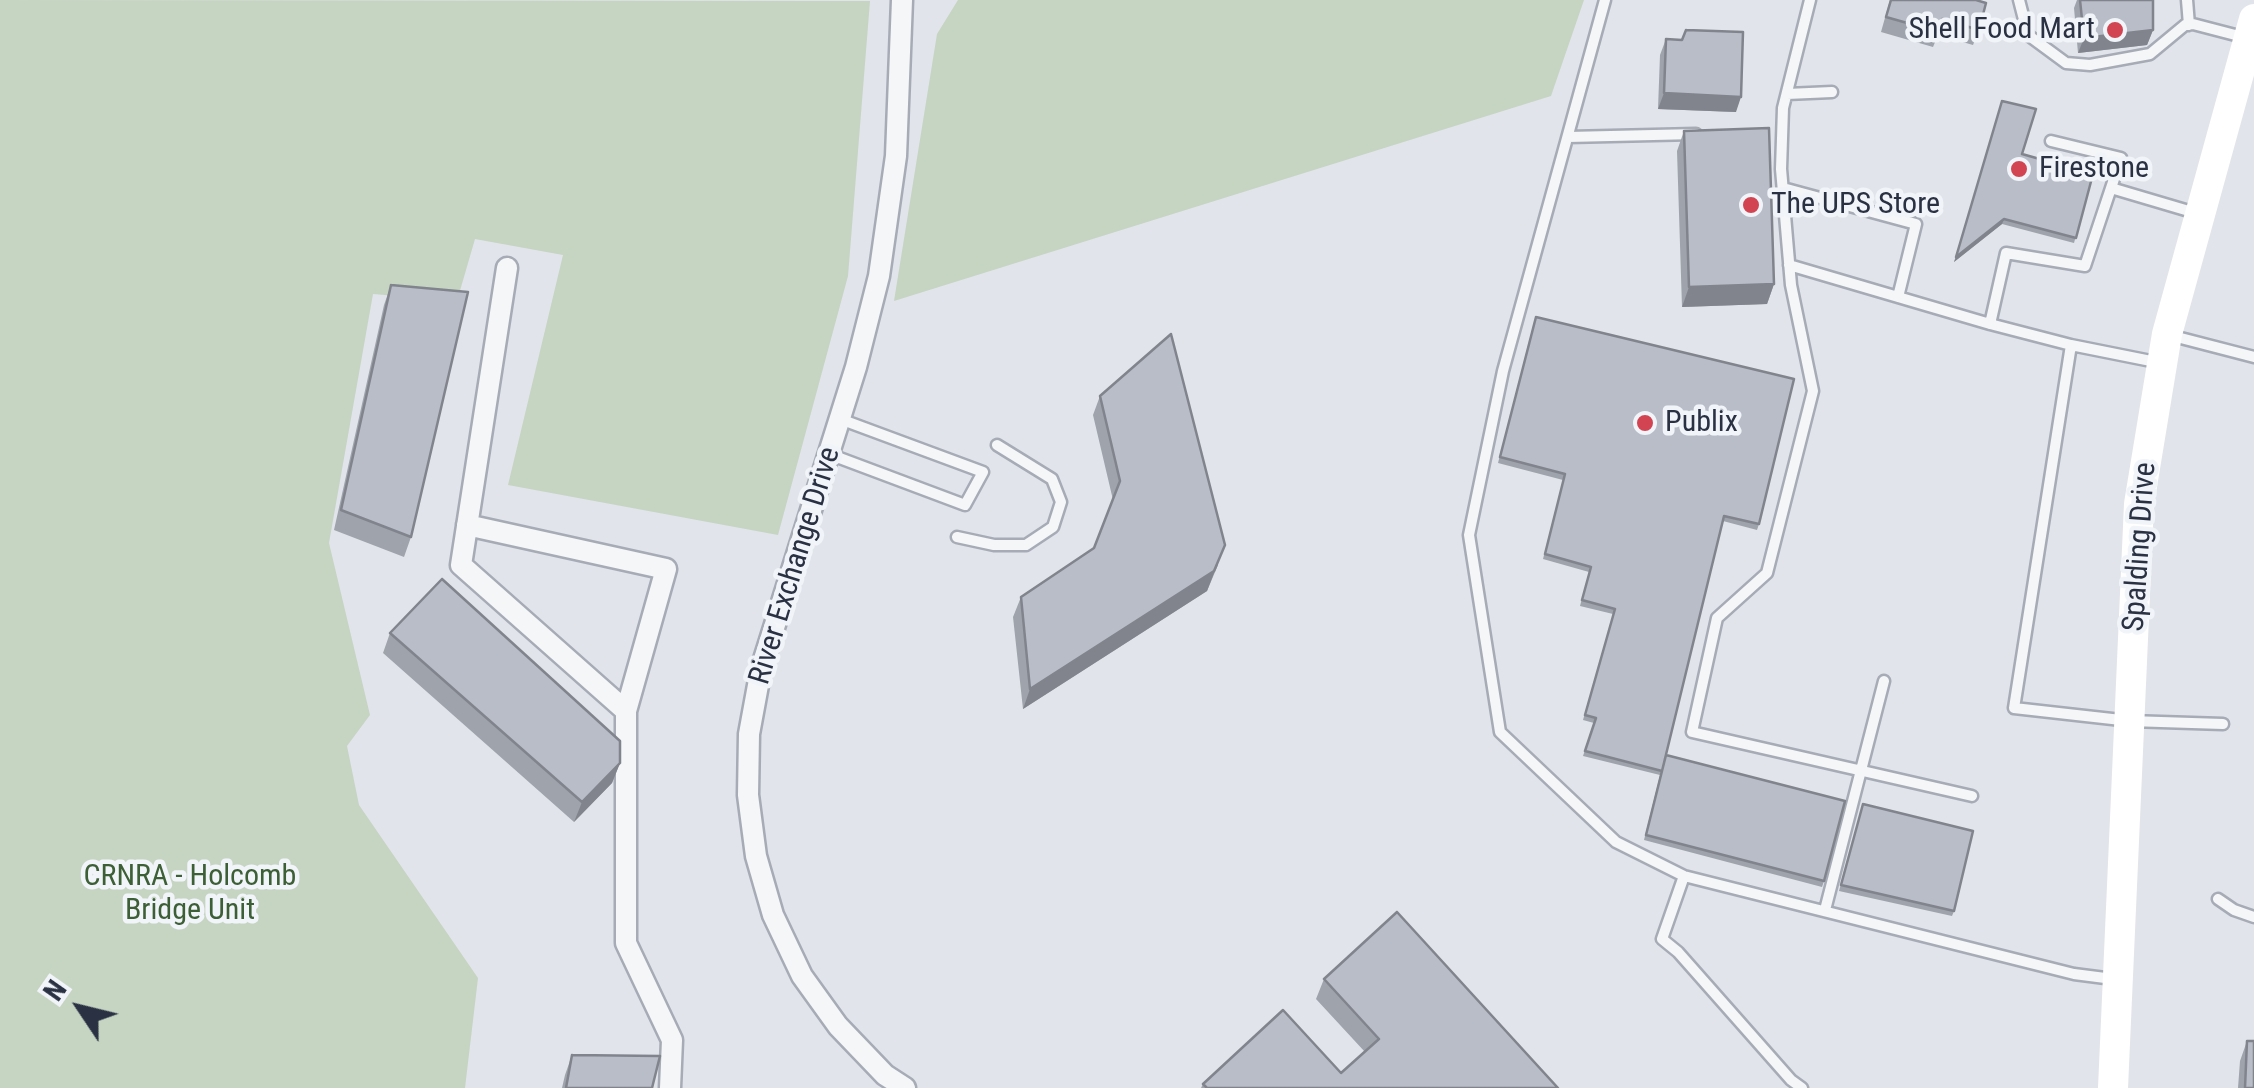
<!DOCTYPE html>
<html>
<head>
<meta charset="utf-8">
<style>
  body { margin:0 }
  #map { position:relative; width:2254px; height:1088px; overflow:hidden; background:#e1e4ea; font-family:"Roboto Condensed",sans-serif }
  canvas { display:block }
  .north { position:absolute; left:30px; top:958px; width:100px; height:100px; -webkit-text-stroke:8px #f1f4f8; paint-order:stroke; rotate:305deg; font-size:28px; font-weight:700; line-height:40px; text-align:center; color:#293143 }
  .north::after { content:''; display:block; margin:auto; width:35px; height:45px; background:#293143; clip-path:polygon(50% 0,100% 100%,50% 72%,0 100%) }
</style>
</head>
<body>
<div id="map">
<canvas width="2254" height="1088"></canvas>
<div class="north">N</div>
</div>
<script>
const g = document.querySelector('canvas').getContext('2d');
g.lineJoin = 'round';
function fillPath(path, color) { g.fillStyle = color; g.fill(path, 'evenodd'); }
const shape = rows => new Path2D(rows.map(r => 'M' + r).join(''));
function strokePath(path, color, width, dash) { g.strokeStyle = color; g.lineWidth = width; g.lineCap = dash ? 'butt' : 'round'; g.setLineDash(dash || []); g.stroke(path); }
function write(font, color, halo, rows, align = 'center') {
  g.font = font + ' "Roboto Condensed",sans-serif'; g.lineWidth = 9; g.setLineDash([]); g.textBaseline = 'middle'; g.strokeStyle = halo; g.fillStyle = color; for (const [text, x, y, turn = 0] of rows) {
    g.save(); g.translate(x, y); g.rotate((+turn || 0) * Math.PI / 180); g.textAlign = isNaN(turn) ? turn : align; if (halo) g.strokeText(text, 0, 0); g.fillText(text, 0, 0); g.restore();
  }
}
const green = shape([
  [0,0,870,1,848,276,778,535,508,485,563,255,475,239,457,301,373,294,329,543,370,715,347,746,359,805,478,978,465,1088,0,1088],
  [958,0,1584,0,1551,96,894,301,937,34]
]);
const service = shape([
  [1605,0,1503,371,1469,535,1500,732,1616,842,1684,876,2074,974,2113,979],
  [1810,0,1783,108,1781,169,1791,285,1813,391,1767,573,1717,618,1692,732,1972,796],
  [2019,0,2028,35,2066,63,2090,65,2150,54,2185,25,2193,24,2243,37],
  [2187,0,2189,25],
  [1787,94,1832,92],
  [1568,137,1696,134],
  [2051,141,2121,158,2111,188],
  [1783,188,1916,224,1898,297],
  [1789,265,1990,324,2071,345],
  [1990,324,2006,253,2085,266,2111,188,2199,214],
  [2173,336,2254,357],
  [2156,362,2071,345,2014,708,2130,721,2223,724],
  [829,454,965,505,983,472,840,419],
  [957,537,994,545,1026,545,1053,527,1061,502,1052,479,997,445],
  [1684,876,1662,939,1678,952,1791,1080,1802,1088],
  [2218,899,2234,910,2254,917],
  [1825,910,1884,681]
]);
const minor = shape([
  [902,0,896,156,879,276,856,367,761,669,749,734,748,795,756,856,773,915,802,976,838,1026,885,1075,905,1088],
  [507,268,461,565,626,711,626,943,672,1040,670,1088],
  [467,525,666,569,626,711]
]);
const secondary = shape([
  [2113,1088,2139,504,2167,334,2254,19]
]);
const wall = shape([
  [1890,0,1976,0,1979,30,1973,45,1938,35,1933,47,1881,32],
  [2077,0,2153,0,2153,30,2147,45,2078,53,2074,8],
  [1666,39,1682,40,1736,112,1658,109,1660,55],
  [2002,101,2022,154,2093,174,2074,243,2002,224,1954,262],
  [1684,131,1774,284,1767,304,1682,307,1677,151],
  [391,285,411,537,404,557,334,530,384,305],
  [1534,322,1759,524,1757,530,1723,521,1665,757,1824,881,1822,887,1644,840,1660,775,1583,756,1594,723,1583,720,1613,614,1580,606,1589,572,1543,559,1563,480,1498,463],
  [1100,396,1218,565,1207,591,1023,709,1013,617,1021,597,1094,548,1113,500,1093,415],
  [390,633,620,763,612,783,574,822,383,653],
  [1863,804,1954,911,1952,916,1839,891],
  [1324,979,1558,1088,1201,1088,1203,1084,1341,1073,1365,1052,1316,999],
  [2247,1041,2254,1088,2238,1088,2240,1061],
  [572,1055,652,1088,562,1088,565,1075]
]);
const shadedWall = shape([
  [2153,30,2147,45,2078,53,2084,38],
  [1664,93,1741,97,1736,112,1658,109],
  [2004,219,2002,224,1954,262,1956,257],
  [1774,284,1767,304,1682,307,1689,287],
  [1225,545,1207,591,1023,709,1030,689],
  [620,763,612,783,574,822,582,802]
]);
const building = shape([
  [1891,0,1976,0,1986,3,1979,30,1942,19,1939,32,1886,17,1891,0],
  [2080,0,2153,0,2153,30,2084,38,2080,0],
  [1686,30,1743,32,1741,97,1664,93,1666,39,1682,40,1686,30],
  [2002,101,2036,109,2022,154,2093,174,2076,238,2004,219,1956,257,2002,101],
  [1769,128,1774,284,1689,287,1684,131,1769,128],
  [391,285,468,292,411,537,341,510,391,285],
  [1536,317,1794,379,1759,524,1724,516,1662,771,1585,751,1596,718,1585,715,1615,609,1582,600,1591,567,1545,554,1565,474,1500,457,1536,317],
  [1171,334,1225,545,1214,571,1030,689,1021,597,1094,548,1120,481,1100,396,1171,334],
  [442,579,620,741,620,763,582,802,390,633,442,579],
  [1666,755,1845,801,1824,881,1646,835,1666,755],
  [1863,804,1973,831,1954,911,1841,885,1863,804],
  [1397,912,1558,1088,1207,1088,1203,1084,1283,1010,1341,1073,1379,1039,1324,979,1397,912],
  [2247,1041,2254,1041,2254,1088,2245,1088,2247,1041],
  [572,1055,660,1056,652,1088,566,1088,572,1055]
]);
const markers = [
  [2115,30,10,"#d24452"],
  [2019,169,10,"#d24452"],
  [1751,205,10,"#d24452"],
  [1645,423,10,"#d24452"]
];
const poiNames = [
  ["Shell Food Mart",2095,30,"right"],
  ["Firestone",2039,169],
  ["The UPS Store",1771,205],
  ["Publix",1665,423]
];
const streetNames = [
  ["Spalding Drive",2141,547,-86],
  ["River Exchange Drive",796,566,-73]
];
const parkNames = [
  ["CRNRA - Holcomb",190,877],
  ["Bridge Unit",190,911]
];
fillPath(green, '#c6d4c2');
strokePath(service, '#a6abb5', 15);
strokePath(minor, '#a6abb5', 25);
strokePath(service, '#f4f6f8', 10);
strokePath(minor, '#f4f6f8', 20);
strokePath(secondary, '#fff', 30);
fillPath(wall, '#9ea3ac');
fillPath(shadedWall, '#81848c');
fillPath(building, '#b8bdc8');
strokePath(building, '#81848c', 2.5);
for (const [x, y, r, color] of markers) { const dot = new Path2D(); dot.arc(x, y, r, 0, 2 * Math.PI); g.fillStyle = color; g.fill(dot); strokePath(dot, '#f1f4f8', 4); }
write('30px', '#293143', '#f1f4f8', poiNames, 'left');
write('30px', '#293143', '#f1f4f8', streetNames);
write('30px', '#3c5f36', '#f1f4f8', parkNames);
</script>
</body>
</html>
